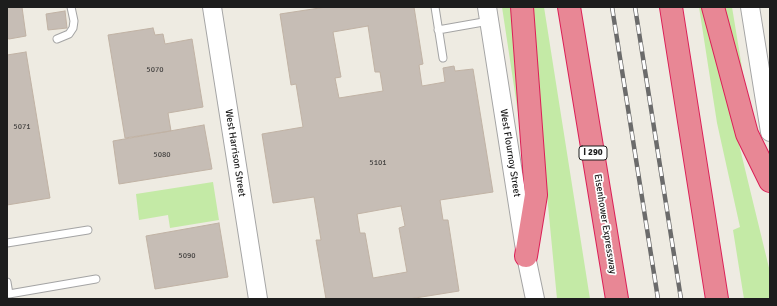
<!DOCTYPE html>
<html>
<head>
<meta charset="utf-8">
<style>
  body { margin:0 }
  #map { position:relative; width:777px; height:306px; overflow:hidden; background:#eeebe2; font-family:Signika,sans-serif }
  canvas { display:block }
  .frame { position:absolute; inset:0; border:8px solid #1d1d1d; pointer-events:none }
</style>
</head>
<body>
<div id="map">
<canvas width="777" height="306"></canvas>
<div class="frame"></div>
</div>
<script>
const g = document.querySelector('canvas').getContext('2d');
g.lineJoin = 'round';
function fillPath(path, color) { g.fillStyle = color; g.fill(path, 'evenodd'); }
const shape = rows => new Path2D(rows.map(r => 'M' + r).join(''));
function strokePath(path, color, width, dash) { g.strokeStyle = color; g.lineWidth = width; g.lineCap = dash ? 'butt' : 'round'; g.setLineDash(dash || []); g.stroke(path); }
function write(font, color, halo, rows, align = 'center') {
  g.font = font + ' Signika,sans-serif'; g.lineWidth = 3.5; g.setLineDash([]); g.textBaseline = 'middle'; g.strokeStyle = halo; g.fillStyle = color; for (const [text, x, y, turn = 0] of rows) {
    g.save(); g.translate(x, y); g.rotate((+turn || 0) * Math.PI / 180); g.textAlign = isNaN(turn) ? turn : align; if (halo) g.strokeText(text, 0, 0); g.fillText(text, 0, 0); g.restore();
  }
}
const grass = shape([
  [502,7,514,7,521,133],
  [529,7,544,7,590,299,557,299],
  [699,7,704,7,736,132,770,272,770,299,744,299,733,230,740,227,717,123],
  [723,7,732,7,745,86],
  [213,182,219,220,170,228,168,215,139,220,136,194]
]);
const building = shape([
  [7,7,22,7,26,36,9,39,7,38,7,7],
  [326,7,414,7,423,64,419,65,422,86,445,82,443,68,454,66,455,71,473,69,493,192,440,200,443,220,448,220,459,291,409,299,326,299,316,240,321,240,314,197,273,203,262,134,303,127,296,84,291,85,280,14,326,7],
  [368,26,375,72,380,72,383,91,339,98,335,78,341,77,333,32,368,26],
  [401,206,405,226,399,228,407,272,373,278,365,233,360,233,357,214,401,206],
  [65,11,67,28,48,30,46,14,65,11],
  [153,28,155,35,163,34,165,44,192,39,203,107,168,113,171,131,125,138,108,35,153,28],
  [26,52,50,198,7,205,7,55,26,52],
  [204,125,212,169,119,184,113,141,204,125],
  [219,223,228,277,155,289,146,236,219,223]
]);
const service = shape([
  [435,7,443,58],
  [438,30,489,21],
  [57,39,69,34,73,28,74,21,71,7],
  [7,243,88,230],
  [7,282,9,294,96,279]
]);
const tertiary = shape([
  [212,7,258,299],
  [487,7,526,256,535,299],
  [750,7,770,132]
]);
const motorway = shape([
  [522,7,536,195,526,256],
  [569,7,617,299],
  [671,7,717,299],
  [713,7,747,134,770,181]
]);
const rail = shape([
  [612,7,658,299],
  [635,7,681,299]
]);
const numberNames = [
  ["5070",155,70],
  ["5071",22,127],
  ["5080",162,155],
  ["5101",378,163],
  ["5090",187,256]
];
const shields = [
  [593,153,28]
];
const shieldNames = [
  ["I 290",593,153]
];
const streetNames = [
  ["West Harrison Street",235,153,81],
  ["West Flournoy Street",510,153,81],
  ["Eisenhower Expressway",605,224,81]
];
fillPath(grass, '#c4eaa6');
fillPath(building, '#c6bdb5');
strokePath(building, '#c0b2a4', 1);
strokePath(service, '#a4a4a4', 9);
strokePath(tertiary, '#a4a4a4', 20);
strokePath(motorway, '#db2057', 24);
strokePath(service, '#fff', 7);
strokePath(tertiary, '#fff', 18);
strokePath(motorway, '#e88795', 22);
strokePath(rail, '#6b6b6b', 4.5);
strokePath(rail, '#fff', 3, [9]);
write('8px', '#474543', null, numberNames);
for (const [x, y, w] of shields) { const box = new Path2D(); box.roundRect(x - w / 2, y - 7, w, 14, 3); g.fillStyle = '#fff'; g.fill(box); strokePath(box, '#1d1d1d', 1); }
write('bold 9px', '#1d1d1d', null, shieldNames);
write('10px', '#1d1d1d', '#fff', streetNames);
</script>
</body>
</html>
